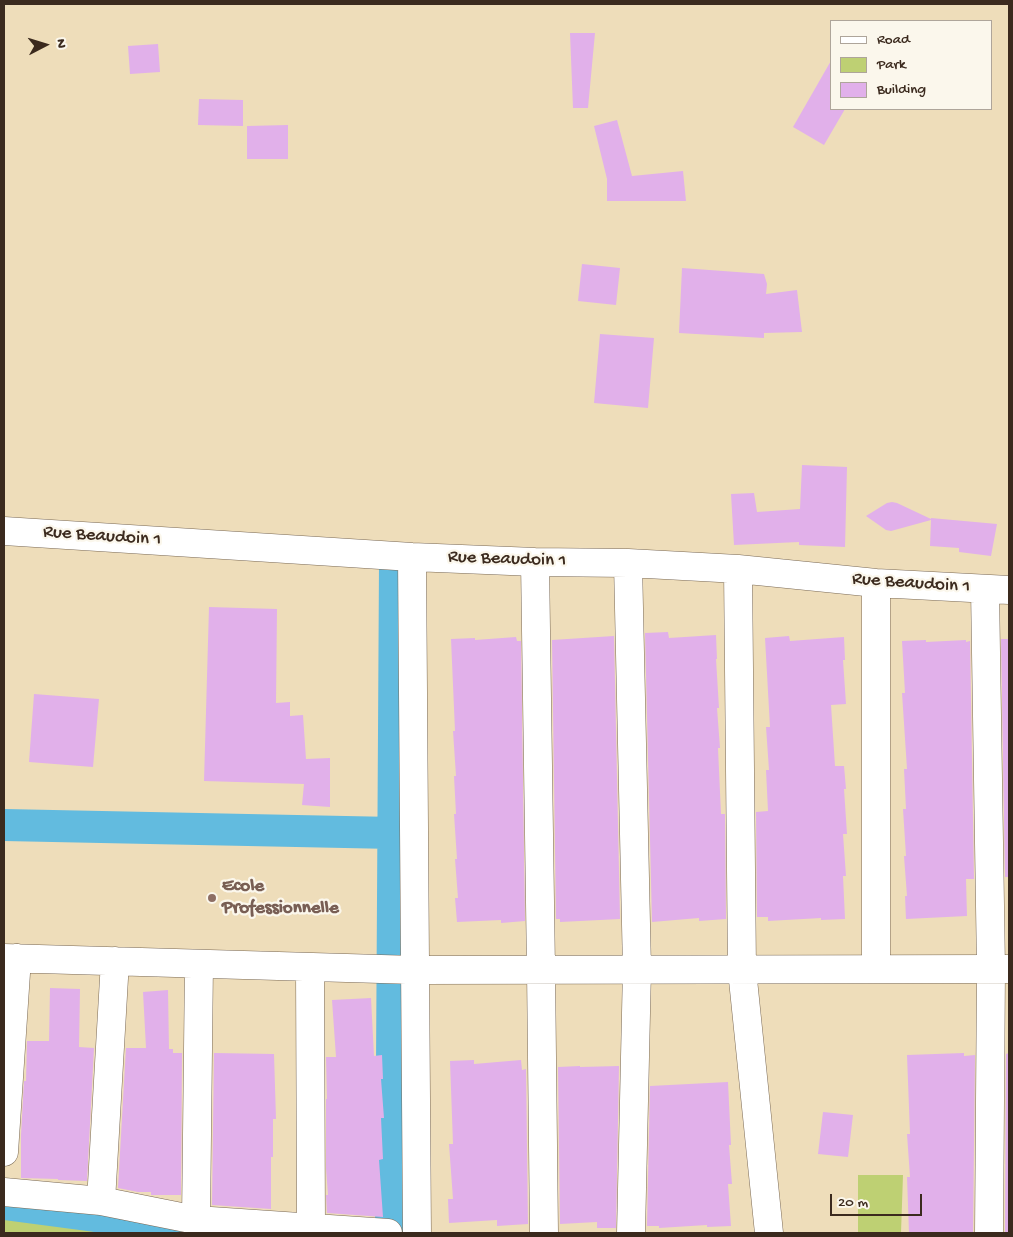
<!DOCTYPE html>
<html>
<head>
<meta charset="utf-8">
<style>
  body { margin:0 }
  #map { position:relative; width:1013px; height:1237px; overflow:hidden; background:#eeddba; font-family:"Gochi Hand",sans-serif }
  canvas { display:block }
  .frame { position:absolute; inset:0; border:5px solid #3b2a1e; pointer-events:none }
  .legend { position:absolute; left:830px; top:20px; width:162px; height:90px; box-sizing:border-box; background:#fbf7ec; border:1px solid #aea59a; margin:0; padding:6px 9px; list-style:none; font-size:15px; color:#3b2a1e }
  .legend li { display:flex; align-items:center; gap:10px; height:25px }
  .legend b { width:25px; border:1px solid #aea59a }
  .north { position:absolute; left:20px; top:20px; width:50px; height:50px; -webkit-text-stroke:4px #fbf7ec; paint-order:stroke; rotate:85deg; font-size:14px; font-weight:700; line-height:20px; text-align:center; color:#3b2a1e }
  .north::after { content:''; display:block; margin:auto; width:18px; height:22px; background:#3b2a1e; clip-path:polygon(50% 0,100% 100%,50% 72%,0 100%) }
  .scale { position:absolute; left:830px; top:1194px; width:92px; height:22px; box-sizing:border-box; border:2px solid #3b2a1e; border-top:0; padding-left:6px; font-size:15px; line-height:18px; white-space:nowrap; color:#3b2a1e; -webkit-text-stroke:4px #fbf7ec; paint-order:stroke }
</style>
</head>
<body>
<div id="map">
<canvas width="1013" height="1237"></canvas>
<div class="frame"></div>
<ul class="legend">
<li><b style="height:6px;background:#fff"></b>Road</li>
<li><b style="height:14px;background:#bed073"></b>Park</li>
<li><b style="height:14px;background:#e1b0ea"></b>Building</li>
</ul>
<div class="north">N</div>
<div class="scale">20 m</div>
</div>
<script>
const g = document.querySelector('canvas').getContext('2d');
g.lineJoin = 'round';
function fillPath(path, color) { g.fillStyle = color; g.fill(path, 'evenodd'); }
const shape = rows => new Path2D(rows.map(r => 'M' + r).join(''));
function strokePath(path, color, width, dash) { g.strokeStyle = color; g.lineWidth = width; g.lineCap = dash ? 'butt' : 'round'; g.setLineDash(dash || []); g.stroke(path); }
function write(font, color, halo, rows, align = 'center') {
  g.font = font + ' "Gochi Hand",sans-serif'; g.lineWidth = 4.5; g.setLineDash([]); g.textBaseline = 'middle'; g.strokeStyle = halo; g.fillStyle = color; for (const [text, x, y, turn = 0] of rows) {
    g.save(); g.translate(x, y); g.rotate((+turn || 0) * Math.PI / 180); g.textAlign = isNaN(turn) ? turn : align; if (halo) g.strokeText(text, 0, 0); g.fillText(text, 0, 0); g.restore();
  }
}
const green = shape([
  [858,1175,903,1175,901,1233,858,1233],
  [4,1212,203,1233,4,1233]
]);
const canal = shape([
  [4,825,394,833],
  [4,1204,95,1216,199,1233],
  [391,1233,395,564]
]);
const building = shape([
  [570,33,595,33,588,108,573,108],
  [158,44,160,72,130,74,128,46],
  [832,59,832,109,845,109,824,145,793,127],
  [199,99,243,100,243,126,198,125],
  [617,120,632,176,683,171,686,201,607,201,607,179,594,126],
  [288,125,288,159,247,159,247,126],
  [582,264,620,268,616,305,578,301],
  [682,268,764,274,767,284,766,294,797,290,802,332,764,333,764,338,679,333],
  [600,334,654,338,648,408,594,403],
  [802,465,847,467,845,547,799,545,799,542,734,545,731,494,754,493,757,512,800,509],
  [892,502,897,503,931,519,931,518,997,524,991,556,959,552,959,548,930,546,931,520,891,531,886,530,866,516,887,503],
  [209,607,277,609,276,703,290,702,290,716,303,715,306,759,330,758,330,807,302,805,304,784,204,781],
  [668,632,669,638,716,635,717,659,716,659,719,708,717,708,720,748,718,748,721,814,725,814,726,919,699,921,699,918,652,922,645,633],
  [614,636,620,919,560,922,560,919,556,919,552,640],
  [789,636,790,641,844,637,845,660,843,660,846,704,831,705,835,766,844,766,846,789,844,789,847,834,843,834,846,876,843,876,845,919,821,920,821,918,768,921,768,917,757,917,756,812,768,811,766,770,769,770,766,727,770,727,765,638],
  [516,637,517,641,521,641,525,921,501,923,501,920,457,922,455,898,458,898,455,859,457,859,454,814,456,814,454,776,456,776,453,731,455,731,451,639,475,638,475,640],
  [1001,639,1009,639,1009,877,1005,877],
  [926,640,926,642,966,640,966,642,970,641,974,879,966,879,967,916,906,919,905,896,907,896,904,856,906,856,903,809,906,809,904,769,907,769,902,693,905,693,902,641],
  [34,694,99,699,93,767,29,762],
  [50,988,80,989,79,1047,94,1048,87,1181,58,1180,58,1179,21,1178,21,1135,24,1081,26,1081,27,1041,49,1041],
  [168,990,169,1049,173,1049,173,1053,182,1053,181,1195,151,1195,151,1192,138,1192,118,1188,126,1048,146,1048,143,992],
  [371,998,374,1056,382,1055,383,1079,381,1079,384,1118,381,1118,383,1159,379,1160,383,1217,327,1213,326,1195,328,1195,326,1168,326,1099,327,1099,326,1057,336,1057,332,1000],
  [214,1053,274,1054,276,1119,273,1119,273,1157,271,1157,271,1209,212,1205],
  [964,1053,964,1056,975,1055,973,1233,909,1233,907,1177,910,1177,907,1134,910,1134,907,1055],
  [1009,1053,1009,1233,1005,1233,1006,1054],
  [474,1060,474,1064,521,1060,522,1070,526,1069,528,1224,497,1226,497,1220,449,1223,448,1199,453,1199,449,1144,453,1144,450,1061],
  [580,1066,580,1067,619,1066,616,1228,597,1228,597,1222,560,1224,558,1067],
  [728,1082,731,1145,729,1145,732,1184,728,1184,731,1226,707,1227,707,1225,659,1228,659,1226,647,1226,650,1086],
  [823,1112,853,1115,848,1157,818,1154]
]);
const street = shape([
  [4,531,412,557,535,562,628,563,738,569,876,583,1009,590],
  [412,557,417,1233],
  [535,562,541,970,544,1233],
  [628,563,637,969,631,1233],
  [738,569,742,970,769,1233],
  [876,583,876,969],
  [985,589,991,969,989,1233],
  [4,958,415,970,1009,969],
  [310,967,311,1228],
  [4,1152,17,958],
  [4,1192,101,1201,196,1220,388,1233],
  [101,1201,115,961],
  [196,1220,199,964]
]);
const markers = [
  [212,898,5,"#8d6e63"]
];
const streetNames = [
  ["Rue Beaudoin 1",102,537,4],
  ["Rue Beaudoin 1",507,560,2],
  ["Rue Beaudoin 1",911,584,4]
];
const educationNames = [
  ["Ecole",222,887],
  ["Professionnelle",222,909]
];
fillPath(green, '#bed073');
strokePath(canal, '#62bbdf', 32);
fillPath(building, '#e1b0ea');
strokePath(street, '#7a6955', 29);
strokePath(street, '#fff', 28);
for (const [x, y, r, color] of markers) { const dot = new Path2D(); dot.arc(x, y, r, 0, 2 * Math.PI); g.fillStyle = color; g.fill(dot); strokePath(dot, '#fbf7ec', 2); }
write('19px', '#3b2a1e', '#fbf7ec', streetNames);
write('bold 19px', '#785e54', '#fbf7ec', educationNames, 'left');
</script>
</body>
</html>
